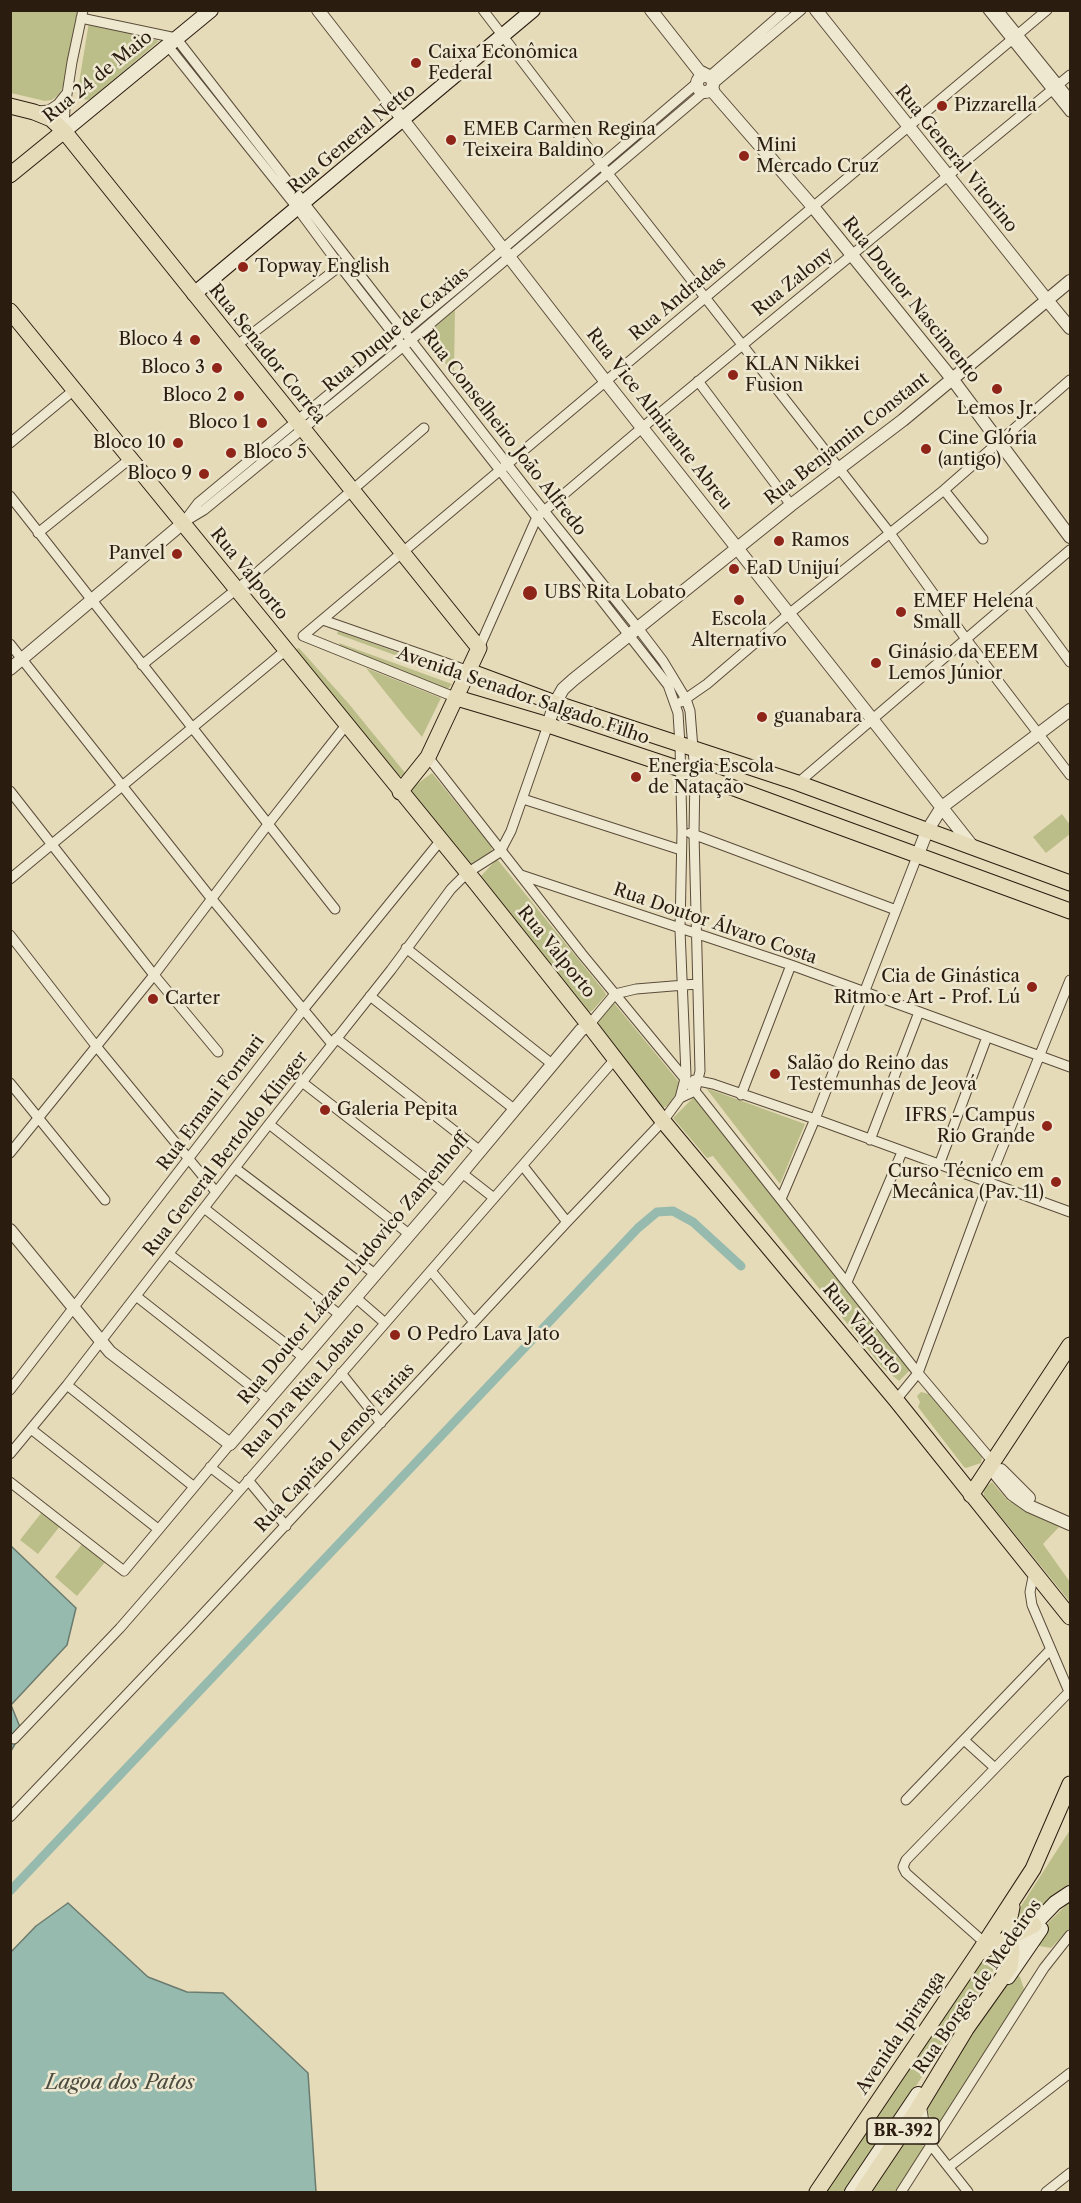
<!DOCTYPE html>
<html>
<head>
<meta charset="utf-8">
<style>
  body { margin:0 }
  #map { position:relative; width:1081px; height:2203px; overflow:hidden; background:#e6dbb8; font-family:"Libre Caslon Text",serif }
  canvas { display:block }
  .frame { position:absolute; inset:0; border:12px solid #2b1c10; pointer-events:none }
</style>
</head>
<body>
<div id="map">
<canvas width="1081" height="2203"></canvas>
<div class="frame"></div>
</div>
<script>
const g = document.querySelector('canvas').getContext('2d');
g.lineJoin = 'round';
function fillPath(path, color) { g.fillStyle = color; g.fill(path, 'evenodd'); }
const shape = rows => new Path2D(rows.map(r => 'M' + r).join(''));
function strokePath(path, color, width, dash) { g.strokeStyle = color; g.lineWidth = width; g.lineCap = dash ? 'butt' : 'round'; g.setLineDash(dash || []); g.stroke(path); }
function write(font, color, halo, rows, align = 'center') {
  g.font = font + ' "Libre Caslon Text",serif'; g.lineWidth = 5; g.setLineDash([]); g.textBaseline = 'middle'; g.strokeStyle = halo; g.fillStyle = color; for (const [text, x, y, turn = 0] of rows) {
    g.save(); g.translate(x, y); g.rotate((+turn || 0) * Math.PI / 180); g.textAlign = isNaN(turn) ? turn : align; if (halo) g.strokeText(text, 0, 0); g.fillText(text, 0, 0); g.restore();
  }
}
const green = shape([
  [11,11,79,11,64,85,59,94,52,100,45,101,11,93],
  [89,22,159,41,91,99,86,100,77,95],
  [455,308,454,373,419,335],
  [338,631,457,674,455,677,337,634],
  [339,643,452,684,448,689,341,647],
  [299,648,349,704,406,774,402,776,397,776,296,649],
  [366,668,441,698,422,737,406,718],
  [432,773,491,846,492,850,490,852,471,864,409,790],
  [1062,814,1070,825,1070,834,1046,853,1033,837],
  [497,859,604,991,606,995,592,1011,589,1012,480,877],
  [614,1003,679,1082,680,1087,669,1105,663,1108,599,1025,598,1021],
  [706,1088,805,1124,780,1184],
  [695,1096,911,1369,899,1381,882,1367,713,1156,707,1158,673,1118],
  [921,1392,929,1394,982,1457,981,1463,966,1468,964,1467,918,1407,920,1402,917,1396],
  [992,1482,1008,1501,1020,1504,1059,1527,1043,1544,1070,1582,1070,1602,984,1496,983,1489],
  [42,1512,60,1526,38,1554,20,1540],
  [83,1543,106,1561,77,1596,55,1577],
  [1070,1830,1070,1884,1024,1925,1018,1924,1016,1920,1016,1914],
  [1070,1901,1070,1928,1051,1948,1039,1946,1039,1940,1045,1926],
  [1000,1949,1003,1956,845,2192,825,2192,987,1953],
  [1014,1972,1020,1977,1024,1989,1021,1998,941,2125,937,2125,925,2111,926,2103],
  [906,2140,916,2141,925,2147,896,2192,866,2192,901,2141]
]);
const water = shape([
  [11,1546,76,1608,67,1645,11,1705,22,1732,11,1751,11,1546],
  [68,1903,148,1977,187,1992,223,1993,308,2073,316,2192,11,2192,11,1952,36,1926,68,1903]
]);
const canal = shape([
  [10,1891,638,1228,657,1212,673,1211,693,1222,741,1266]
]);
const minor = shape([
  [483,10,602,166,889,532,966,639,1070,775],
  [988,10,1070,112],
  [998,10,1070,99],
  [81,18,176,38,529,492,638,628,663,661,686,699,690,711,695,774,694,834,700,1071,695,1091,680,1098],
  [710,76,786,10],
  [713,84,801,10],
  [38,111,49,110,58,104,66,94],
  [64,131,65,107,72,62,83,10],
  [236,346,344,263],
  [698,381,791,505],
  [10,443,74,390],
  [944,490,983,539],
  [10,496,335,909],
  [189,519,204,510,411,340,704,92],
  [183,523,198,503,464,282,697,83],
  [38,533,131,458],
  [1020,594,1070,662],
  [323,620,469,671],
  [10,644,211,898,332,1044],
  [479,648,537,517,643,427,1070,75],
  [142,665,253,576,424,428],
  [457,698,303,636,1047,10],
  [681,702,707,684,790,613,944,490,1070,380],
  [428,757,582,954,695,1091,918,1373,993,1462],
  [798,783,1070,550],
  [10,791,154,975,218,1052],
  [523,799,681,850],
  [690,833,896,910],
  [521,875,791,965,1070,1067],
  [10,879,286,650],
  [10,935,96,1046,216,1192],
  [406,948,552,1064],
  [370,996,514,1109],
  [589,1025,615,994,636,989,697,984],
  [336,1038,479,1150],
  [694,1080,713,1084,815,1119,1070,1212],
  [302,1082,445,1193],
  [10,1083,105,1200],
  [741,1095,791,965],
  [269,1124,409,1234],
  [870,1140,919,1012],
  [10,1153,154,975,269,823,347,724],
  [939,1165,987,1037],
  [523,1166,567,1222],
  [235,1168,375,1274],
  [462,1173,494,1198],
  [781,1199,815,1119,918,854],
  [204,1208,340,1315],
  [169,1254,303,1357],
  [431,1271,474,1322],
  [847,1282,902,1152],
  [136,1296,267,1399],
  [355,1297,385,1323],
  [341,1373,381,1423],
  [67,1385,193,1486],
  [10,1390,303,1010,441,840],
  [896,1400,918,1373,989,1181,1070,980],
  [31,1429,158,1529],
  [10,1454,67,1385,269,1124,391,970,451,889,467,873,500,852,511,831,548,725],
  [210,1467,240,1490],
  [248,1480,286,1526],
  [10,1482,124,1571,230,1444],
  [1034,1572,1030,1592,1032,1605,1070,1694],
  [14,1739,120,1628,615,1059],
  [964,1740,995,1768],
  [906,1800,1050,1650],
  [10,1817,190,1628,567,1222,663,1121,680,1098,686,1075,680,930,682,831,680,745,678,713,668,685,340,266,295,205,168,46],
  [985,1943,906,1873,903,1867,906,1860,1069,1692],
  [921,2104,927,2140,968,2192],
  [901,2135,927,2140],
  [949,2167,1070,2073],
  [901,2192,1044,1968,1070,1935],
  [1046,2192,1070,2173]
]);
const tertiary = shape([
  [318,10,606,382,973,847],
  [651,10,699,71,707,75],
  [816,10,1047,300,1070,328],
  '697 84a8 8 0 1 1 16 0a8 8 0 1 1-16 0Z',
  [712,87,714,93,814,208,953,380,1070,537],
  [10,669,183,523],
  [548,725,555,703,563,689,573,680,791,505,903,420,1070,281],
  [918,854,927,831,942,807,1070,710],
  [10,1230,110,1352,230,1444,445,1193,581,1030,589,1025],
  [990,1467,1012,1494,1029,1506,1070,1524],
  [1001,1470,1029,1498]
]);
const secondary = shape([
  [64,131,211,10],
  [194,294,533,10],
  [1008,1958,1034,1925,1055,1903,1070,1893],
  [1008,1977,1041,1929],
  [852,2192,918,2094]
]);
const primary = shape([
  [10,106,34,112,51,119,64,131,479,648,428,757,400,792],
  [10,175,64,131],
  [10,311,476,883,589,1025,663,1121,896,1400,1070,1617],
  [469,671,555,703,798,783,1070,883],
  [457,698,548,725,701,776,1070,911],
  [971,1495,1070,1345],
  [981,1952,1034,1925],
  [817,2192,979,1952,1033,1869,1070,1784],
  [862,2192,917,2110,966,2029,1010,1967,1012,1952,1009,1922,1012,1907]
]);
const markers = [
  [416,63,6,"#8f2418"],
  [942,106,6,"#8f2418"],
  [451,140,6,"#8f2418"],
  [744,156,6,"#8f2418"],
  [243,267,6,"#8f2418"],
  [195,340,6,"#8f2418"],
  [217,368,6,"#8f2418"],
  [733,375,6,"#8f2418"],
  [997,389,6,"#8f2418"],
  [239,396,6,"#8f2418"],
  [262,423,6,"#8f2418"],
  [178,443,6,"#8f2418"],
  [926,449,6,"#8f2418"],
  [231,453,6,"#8f2418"],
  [204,474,6,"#8f2418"],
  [779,541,6,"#8f2418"],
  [177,554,6,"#8f2418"],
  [734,569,6,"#8f2418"],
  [530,593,8,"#8f2418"],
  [739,600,6,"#8f2418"],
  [901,612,6,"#8f2418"],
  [876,663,6,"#8f2418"],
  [762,717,6,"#8f2418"],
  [636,777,6,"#8f2418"],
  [1032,987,6,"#8f2418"],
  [153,999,6,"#8f2418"],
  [775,1074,6,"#8f2418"],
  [325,1110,6,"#8f2418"],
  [1047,1126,6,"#8f2418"],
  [1056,1182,6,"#8f2418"],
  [395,1335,6,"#8f2418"]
];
const shields = [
  [903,2131,72]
];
const shieldNames = [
  ["BR-392",903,2131]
];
const poiNames = [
  ["Caixa Econômica",428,53],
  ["Federal",428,74],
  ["Pizzarella",954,106],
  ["EMEB Carmen Regina",463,130],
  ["Teixeira Baldino",463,151],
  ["Mini",756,146],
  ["Mercado Cruz",756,167],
  ["Topway English",255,267],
  ["Bloco 4",183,340,"right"],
  ["KLAN Nikkei",745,365],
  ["Fusion",745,386],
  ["Bloco 3",205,368,"right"],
  ["Bloco 2",227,396,"right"],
  ["Lemos Jr.",997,409,"center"],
  ["Bloco 1",250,423,"right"],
  ["Cine Glória",938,439],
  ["(antigo)",938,460],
  ["Bloco 10",166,443,"right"],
  ["Bloco 5",243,453],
  ["Bloco 9",192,474,"right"],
  ["Ramos",791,541],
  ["Panvel",165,554,"right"],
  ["EaD Unijuí",746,569],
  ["UBS Rita Lobato",544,593],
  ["EMEF Helena",913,602],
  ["Small",913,623],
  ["Escola",739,620,"center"],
  ["Alternativo",739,641,"center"],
  ["Ginásio da EEEM",888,653],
  ["Lemos Júnior",888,674],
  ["guanabara",774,717],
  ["Energia Escola",648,767],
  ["de Natação",648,788],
  ["Cia de Ginástica",1020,977,"right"],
  ["Ritmo e Art - Prof. Lú",1020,998,"right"],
  ["Carter",165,999],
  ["Salão do Reino das",787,1064],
  ["Testemunhas de Jeová",787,1085],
  ["Galeria Pepita",337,1110],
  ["IFRS - Campus",1035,1116,"right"],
  ["Rio Grande",1035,1137,"right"],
  ["Curso Técnico em",1044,1172,"right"],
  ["Mecânica (Pav. 11)",1044,1193,"right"],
  ["O Pedro Lava Jato",407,1335]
];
const streetNames = [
  ["Rua 24 de Maio",98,77,-39],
  ["Rua General Netto",352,139,-40],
  ["Rua General Vitorino",956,159,51],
  ["Rua Zalony",793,282,-39],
  ["Rua Andradas",678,299,-40],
  ["Rua Doutor Nascimento",911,300,51],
  ["Rua Duque de Caxias",396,330,-40],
  ["Rua Senador Corrêa",267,354,51],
  ["Rua Vice Almirante Abreu",659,419,52],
  ["Rua Conselheiro João Alfredo",504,433,52],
  ["Rua Benjamin Constant",847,439,-38],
  ["Rua Valporto",249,574,51],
  ["Avenida Senador Salgado Filho",523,696,19],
  ["Rua Doutor Álvaro Costa",715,924,19],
  ["Rua Valporto",556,952,51],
  ["Rua Ernani Fornari",211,1103,-53],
  ["Rua General Bertoldo Klinger",226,1154,-52],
  ["Rua Doutor Lázaro Ludovico Zamenhoff",354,1269,-50],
  ["Rua Valporto",862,1329,50],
  ["Rua Dra Rita Lobato",304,1390,-49],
  ["Rua Capitão Lemos Farias",335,1448,-47],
  ["Rua Borges de Medeiros",978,1987,-55],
  ["Avenida Ipiranga",901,2033,-56]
];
const waterNames = [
  ["Lagoa dos Patos",120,2083]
];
fillPath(green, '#bcbe8a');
fillPath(water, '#96bbae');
strokePath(water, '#6b7b6f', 1.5);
strokePath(canal, '#96bbae', 9);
strokePath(minor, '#5a4c3a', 11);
strokePath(tertiary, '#5a4c3a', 14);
strokePath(secondary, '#2b1c10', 16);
strokePath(primary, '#2b1c10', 17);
strokePath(minor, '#efe8d1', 9);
strokePath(tertiary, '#efe8d1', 12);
strokePath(secondary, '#efe8d1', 14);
strokePath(primary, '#e6dbb8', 15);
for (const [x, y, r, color] of markers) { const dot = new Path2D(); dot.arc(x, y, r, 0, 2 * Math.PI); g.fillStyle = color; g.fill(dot); strokePath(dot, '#efe8d1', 2); }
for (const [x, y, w] of shields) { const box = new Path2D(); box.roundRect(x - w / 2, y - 13, w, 26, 4.5); g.fillStyle = '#efe8d1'; g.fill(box); strokePath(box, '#2b1c10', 1.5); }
write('bold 16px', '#2b1c10', null, shieldNames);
write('18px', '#2b1c10', '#efe8d1', poiNames, 'left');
write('18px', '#2b1c10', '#efe8d1', streetNames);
write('italic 20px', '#4b4c3f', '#efe8d1', waterNames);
</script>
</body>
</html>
